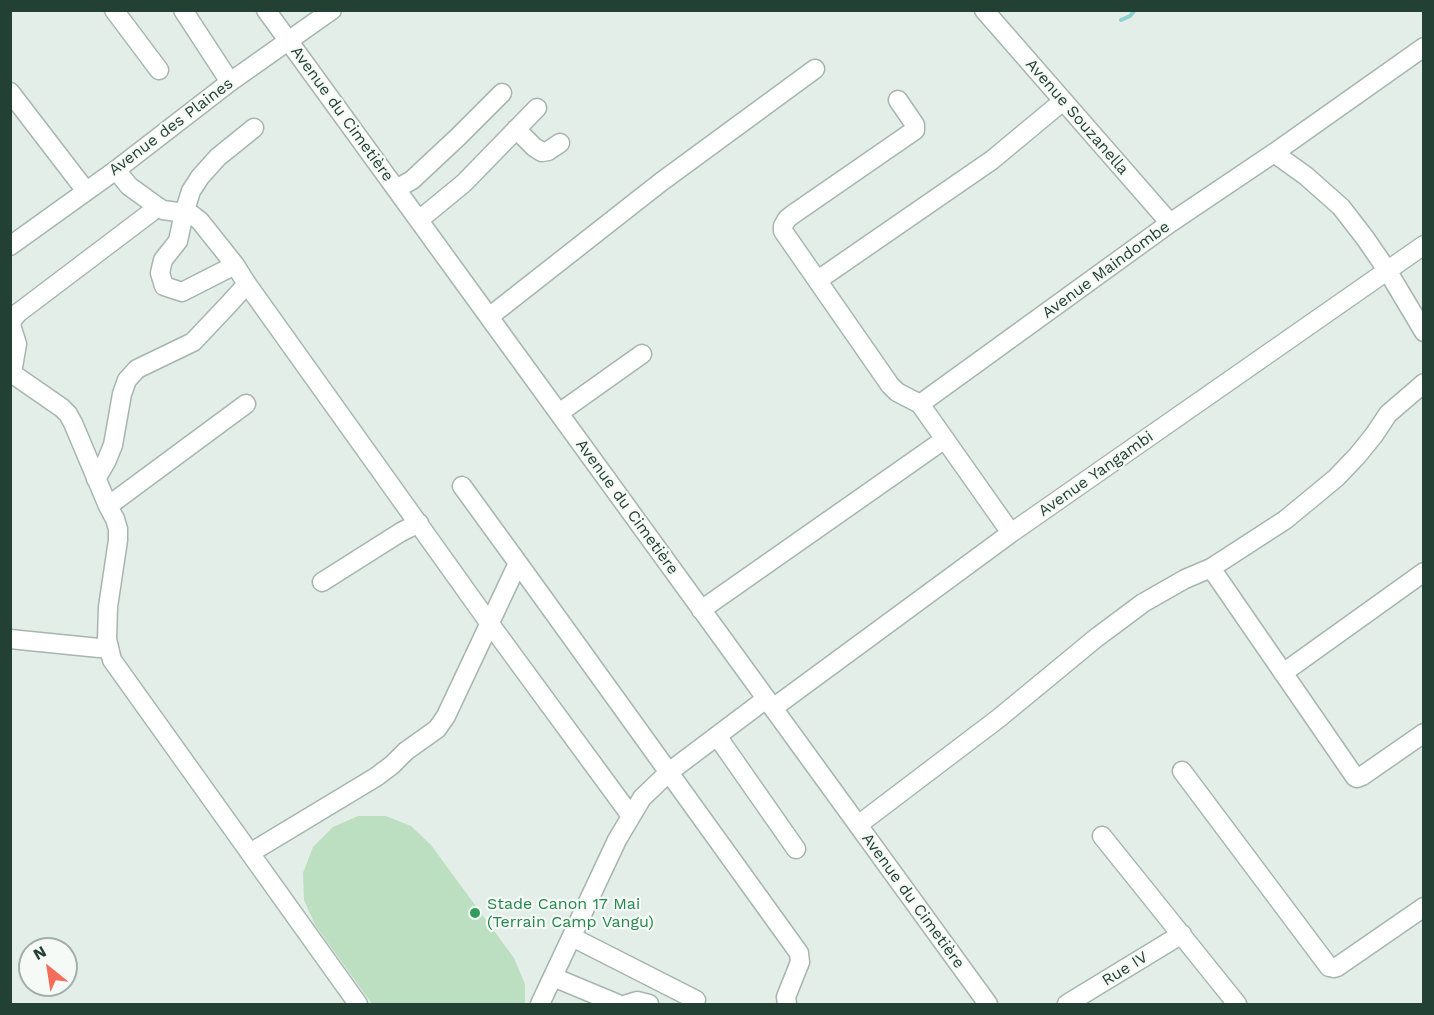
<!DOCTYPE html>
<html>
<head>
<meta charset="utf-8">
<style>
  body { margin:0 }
  #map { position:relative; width:1434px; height:1015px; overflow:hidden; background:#e4eee8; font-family:"Work Sans",sans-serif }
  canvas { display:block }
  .frame { position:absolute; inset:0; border:12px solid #234034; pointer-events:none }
  .north { position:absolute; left:18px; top:937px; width:60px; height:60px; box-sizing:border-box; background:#f5faf7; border:2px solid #a1b0a9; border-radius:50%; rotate:330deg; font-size:16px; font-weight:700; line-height:24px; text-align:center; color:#234034 }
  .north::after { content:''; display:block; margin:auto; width:21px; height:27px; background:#f46c5c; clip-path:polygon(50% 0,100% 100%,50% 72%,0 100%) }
</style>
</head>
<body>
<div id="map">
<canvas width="1434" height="1015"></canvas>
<div class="frame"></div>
<div class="north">N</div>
</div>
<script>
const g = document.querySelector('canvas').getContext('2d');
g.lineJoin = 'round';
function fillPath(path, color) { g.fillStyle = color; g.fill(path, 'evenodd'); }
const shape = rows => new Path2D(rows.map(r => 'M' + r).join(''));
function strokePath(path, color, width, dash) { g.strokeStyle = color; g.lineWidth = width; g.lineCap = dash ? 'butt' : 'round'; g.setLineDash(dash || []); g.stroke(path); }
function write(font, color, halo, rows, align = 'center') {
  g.font = font + ' "Work Sans",sans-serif'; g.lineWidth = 4.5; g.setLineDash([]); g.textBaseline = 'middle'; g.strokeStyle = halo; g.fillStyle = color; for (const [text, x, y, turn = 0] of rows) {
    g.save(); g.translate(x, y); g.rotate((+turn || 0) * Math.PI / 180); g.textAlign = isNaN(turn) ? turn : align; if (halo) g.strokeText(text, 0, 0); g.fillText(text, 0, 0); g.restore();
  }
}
const green = shape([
  [358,816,386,816,411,826,431,845,514,958,525,984,525,1004,372,1004,315,925,304,900,303,873,313,847,333,827]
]);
const stream = shape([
  [1121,20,1130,16,1135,10]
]);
const minor = shape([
  [114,10,159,70],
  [183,10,230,82],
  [266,10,988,1004],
  [984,10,1170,223],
  [10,92,86,191],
  [898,100,915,125,915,130,792,215,787,219,783,226,783,231,890,385,897,392,920,404],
  [516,129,534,147,542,152,548,151,560,143],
  [1274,153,1306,176,1341,207,1365,238,1387,270,1424,332],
  [116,170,129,186,158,207,163,210,191,214,200,221,235,265,247,284,490,624,631,816],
  [396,189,412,180,458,137,502,93],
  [419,220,464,183,537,108],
  [10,246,116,170,230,82,332,10],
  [235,265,182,292,164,286,160,273,163,260,178,241,184,213,191,191,200,177,218,157,254,128],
  [818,280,992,160,1063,101],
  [489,317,661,182,815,69],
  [10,372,62,408,68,414,73,423,108,506,115,519,118,529,118,540,108,607,107,639,112,660,358,1004],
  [12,373,17,344,11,325,13,319,18,313,158,207],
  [920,404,1170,223,1274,153,1424,47],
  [920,404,1011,533],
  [559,413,642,354],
  [96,479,106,462,113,445,122,394,127,380,137,369,193,342,228,305,247,284],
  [108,506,246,404],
  [518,563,799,953,800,962,786,997,787,1004],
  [1211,568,1355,777,1357,778,1362,776,1424,733],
  [322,582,401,532,419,523],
  [701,610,945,439],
  [10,639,109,649],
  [1283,673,1424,572],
  [773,708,1011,533,1424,245],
  [717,736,796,849],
  [1182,771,1329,967,1334,968,1337,967,1424,907],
  [858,825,999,718,1096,638,1143,603,1185,579,1211,568,1285,520,1336,478,1357,456,1374,435,1388,414,1424,383],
  [1102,836,1237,1004],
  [250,853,376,777,392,765,406,751,437,729,446,716,518,563,462,486],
  [572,937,696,1000],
  [553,977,618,1004],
  [540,1004,617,840,642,798,669,772,766,699],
  [627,1004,637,1001,649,1004],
  [1067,1004,1182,934]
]);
const markers = [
  [475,913,6,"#2e9e5b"]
];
const streetNames = [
  ["Avenue du Cimetière",342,114,54],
  ["Avenue Souzanella",1077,117,49],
  ["Avenue des Plaines",171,127,-37],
  ["Avenue Maindombe",1106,270,-36],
  ["Avenue Yangambi",1096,474,-35],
  ["Avenue du Cimetière",627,507,54],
  ["Avenue du Cimetière",913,901,54],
  ["Rue IV",1125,969,-32]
];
const leisureNames = [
  ["Stade Canon 17 Mai",487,904],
  ["(Terrain Camp Vangu)",487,922]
];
fillPath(green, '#bddfc1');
strokePath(stream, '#8cd2d3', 4);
strokePath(minor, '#a6b6ae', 21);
strokePath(minor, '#fff', 18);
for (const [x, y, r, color] of markers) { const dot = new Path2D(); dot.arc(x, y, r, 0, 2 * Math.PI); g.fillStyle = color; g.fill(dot); strokePath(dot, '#f5faf7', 2); }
write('16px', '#234034', '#f5faf7', streetNames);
write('16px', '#27864d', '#f5faf7', leisureNames, 'left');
</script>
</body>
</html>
